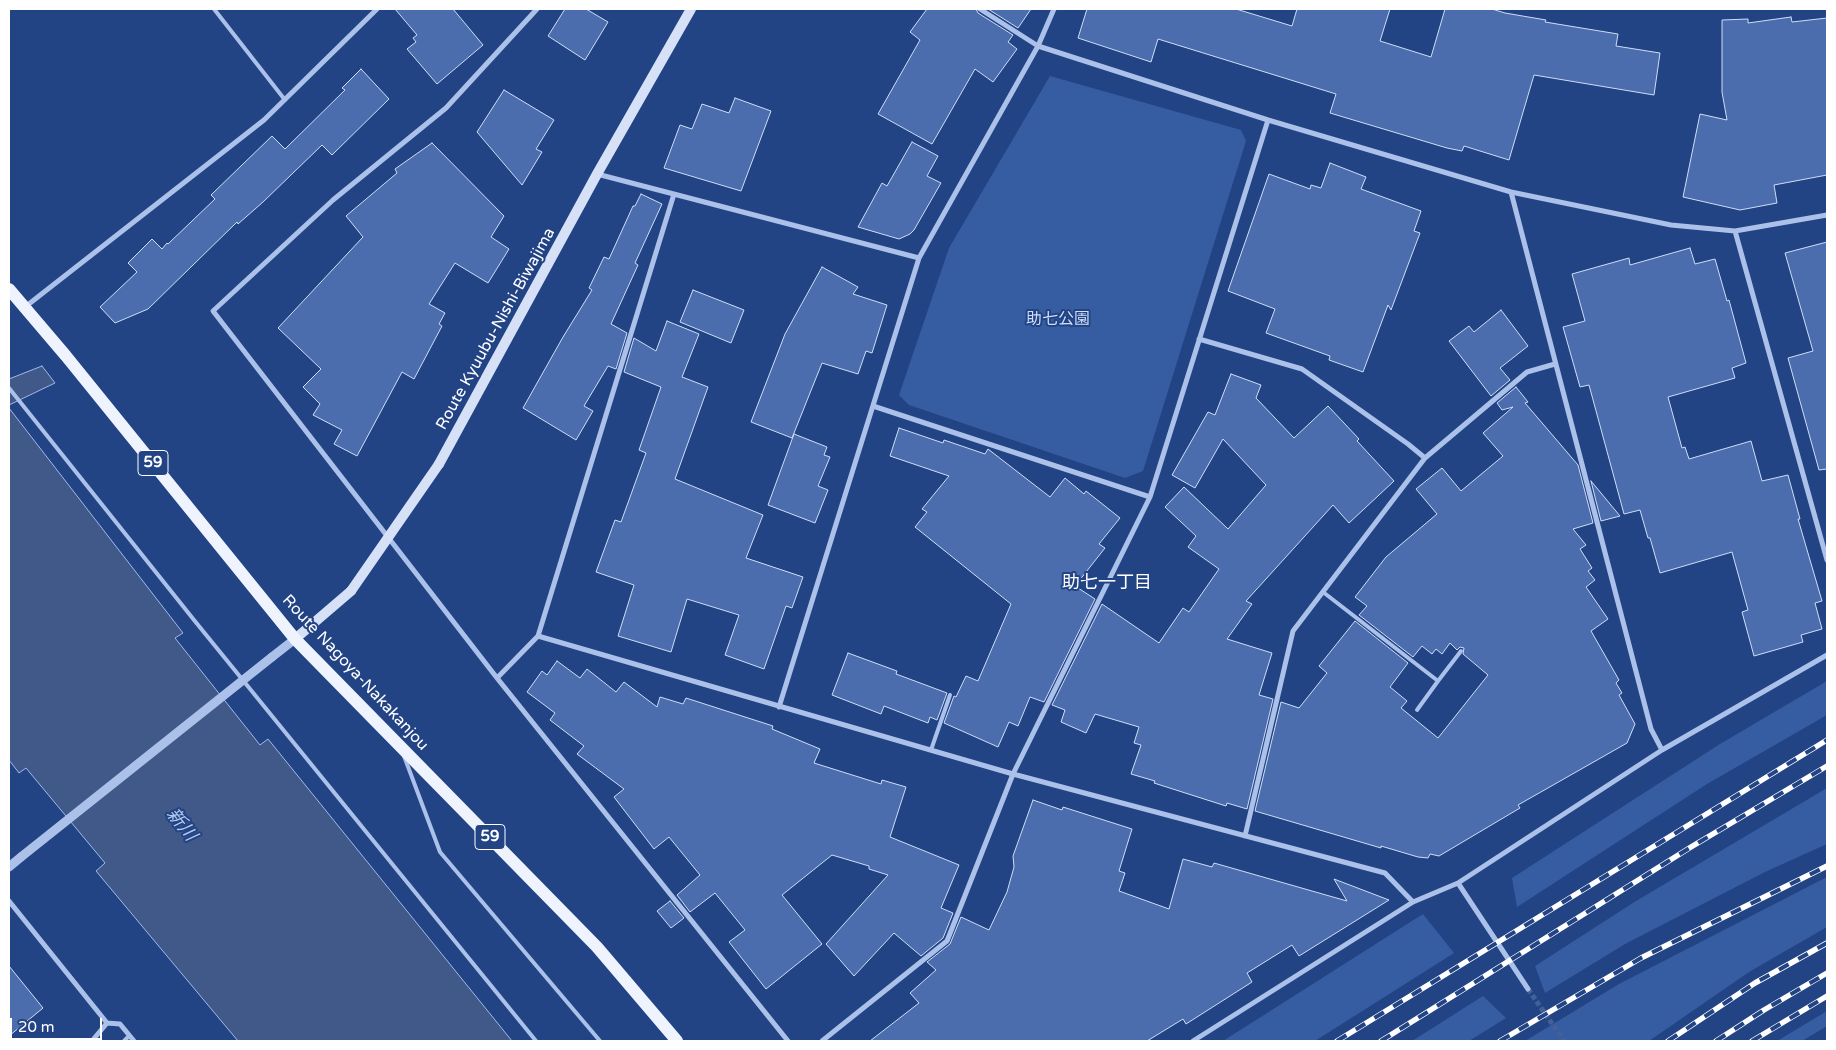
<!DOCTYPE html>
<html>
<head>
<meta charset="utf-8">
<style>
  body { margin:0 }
  #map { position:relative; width:1836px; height:1050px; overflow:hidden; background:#224485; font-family:"Varela Round",sans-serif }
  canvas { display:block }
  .frame { position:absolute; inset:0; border:10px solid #fff; pointer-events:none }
  .scale { position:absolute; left:10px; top:1018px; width:92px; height:22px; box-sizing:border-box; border:2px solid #fff; border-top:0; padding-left:6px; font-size:15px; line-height:18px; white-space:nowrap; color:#fff; -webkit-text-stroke:4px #224485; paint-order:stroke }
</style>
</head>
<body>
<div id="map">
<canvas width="1836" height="1050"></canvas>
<div class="frame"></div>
<div class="scale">20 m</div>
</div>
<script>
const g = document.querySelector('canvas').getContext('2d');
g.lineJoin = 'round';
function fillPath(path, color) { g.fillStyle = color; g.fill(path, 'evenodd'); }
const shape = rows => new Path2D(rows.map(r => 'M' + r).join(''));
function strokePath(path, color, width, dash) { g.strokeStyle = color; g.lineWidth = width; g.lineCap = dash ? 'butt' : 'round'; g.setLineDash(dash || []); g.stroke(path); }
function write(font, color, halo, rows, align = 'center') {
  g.font = font + ' "Varela Round","Noto Sans JP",sans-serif'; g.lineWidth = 4; g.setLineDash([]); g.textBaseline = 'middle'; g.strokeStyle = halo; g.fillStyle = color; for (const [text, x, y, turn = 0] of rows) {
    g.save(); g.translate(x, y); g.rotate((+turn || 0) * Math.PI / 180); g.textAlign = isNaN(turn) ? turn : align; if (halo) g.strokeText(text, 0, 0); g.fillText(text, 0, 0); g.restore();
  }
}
const green = shape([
  [1050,76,1241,130,1246,141,1143,471,1125,478,909,405,899,395,949,248],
  [1827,681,1827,715,1707,784,1517,907,1512,878,1720,744],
  [1827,788,1827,844,1765,872,1625,944,1545,993,1535,966,1636,901],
  [1827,877,1827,927,1749,972,1649,1041,1525,1041,1619,984],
  [1423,914,1454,953,1315,1041,1223,1041],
  [1483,996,1506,1018,1469,1041,1412,1041],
  [1827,1011,1827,1026,1802,1041,1777,1041]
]);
const water = shape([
  [42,366,55,383,9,405,9,379,42,366],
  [9,408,183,633,175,638,260,745,268,739,512,1041,238,1041,96,871,105,863,26,768,19,773,9,760,9,408]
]);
const building = shape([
  [395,9,453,9,483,45,437,84,407,49,416,42,413,38,417,35,395,9],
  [565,9,586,9,608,22,585,60,548,36,565,9],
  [927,9,976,9,978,13,1013,35,1008,42,1017,49,993,82,975,69,932,144,878,114,920,40,910,32,927,9],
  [988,9,1031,9,1018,28,988,9],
  [1087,9,1236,9,1292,26,1297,9,1390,9,1380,41,1431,57,1445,9,1492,9,1505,13,1546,20,1545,22,1618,34,1616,46,1660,53,1654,95,1534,75,1509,160,1464,146,1462,151,1447,148,1330,113,1336,94,1158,39,1151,62,1078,38,1087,9],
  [1791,17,1792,22,1827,18,1827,175,1774,185,1777,203,1740,210,1683,197,1700,114,1727,120,1722,92,1722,20,1748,19,1748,23,1791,17],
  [361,69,389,99,332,155,322,145,263,202,238,224,237,222,148,309,115,323,100,307,137,272,128,263,152,239,162,249,167,243,168,244,215,199,211,195,272,136,285,149,345,90,342,88,361,69],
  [504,90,554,120,536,149,542,152,522,185,477,132,504,90],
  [735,98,771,111,741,191,664,168,680,125,692,129,702,104,729,113,735,98],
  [912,142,938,156,927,176,941,183,914,230,910,234,899,239,858,227,882,183,887,186,912,142],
  [432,143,504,216,491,237,509,249,488,283,455,263,429,304,445,313,439,324,442,326,414,379,402,372,357,456,334,444,342,430,313,415,320,404,303,387,321,369,278,328,363,237,346,216,397,173,395,169,432,143],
  [1330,163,1366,177,1361,189,1421,211,1414,231,1420,233,1391,310,1388,305,1363,372,1329,360,1330,356,1266,333,1275,309,1228,291,1269,174,1310,189,1311,185,1321,188,1330,163],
  [641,194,662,204,635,263,638,265,611,324,627,333,616,369,608,366,584,406,593,411,576,440,523,408,563,337,592,290,589,288,604,257,609,259,633,206,635,206,641,194],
  [1827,242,1827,469,1819,470,1788,358,1813,351,1785,253,1827,242],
  [1690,248,1695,264,1715,259,1727,301,1729,300,1746,363,1732,368,1735,378,1668,397,1682,448,1685,447,1689,459,1751,441,1762,481,1788,475,1800,519,1798,519,1822,601,1815,603,1822,629,1801,635,1803,642,1754,656,1742,612,1748,610,1732,552,1660,573,1650,538,1648,538,1640,510,1624,514,1589,385,1580,387,1563,327,1585,321,1572,274,1629,258,1630,265,1690,248],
  [822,267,858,287,853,294,887,305,872,353,866,351,858,374,822,363,792,438,751,422,785,334,822,267],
  [693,290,744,310,731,343,680,322,693,290],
  [1501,310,1528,346,1500,368,1510,380,1491,396,1449,341,1469,326,1474,332,1501,310],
  [667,321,699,334,682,377,708,387,675,479,763,515,746,558,803,577,792,608,786,606,764,669,725,655,739,615,687,599,671,652,618,636,634,585,596,572,615,520,621,522,646,453,639,450,661,387,624,372,634,338,656,351,667,321],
  [1231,374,1261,385,1256,398,1294,438,1328,406,1359,439,1357,441,1394,481,1349,523,1333,505,1246,601,1252,604,1227,639,1272,653,1259,695,1273,699,1247,809,1227,803,1226,806,1154,783,1155,781,1131,774,1141,745,1134,743,1139,727,1095,714,1086,733,1061,722,1065,710,1052,705,1102,604,1159,643,1183,608,1189,612,1219,569,1188,547,1196,536,1165,507,1184,487,1228,529,1266,485,1223,439,1195,488,1172,475,1208,412,1215,415,1231,374],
  [1516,387,1528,402,1525,403,1578,465,1593,523,1573,529,1586,545,1580,549,1592,568,1588,571,1595,580,1586,587,1608,619,1591,631,1619,680,1616,683,1622,693,1619,695,1635,724,1627,743,1518,805,1520,808,1439,856,1430,854,1428,858,1418,857,1381,846,1381,848,1255,811,1281,702,1299,708,1327,673,1319,666,1355,621,1408,663,1390,687,1407,701,1401,708,1438,738,1488,675,1463,654,1464,648,1460,647,1457,650,1450,643,1442,654,1436,649,1432,654,1422,646,1413,657,1359,615,1367,606,1355,597,1386,557,1437,514,1416,489,1442,468,1461,491,1503,456,1483,433,1513,407,1502,410,1497,403,1516,387],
  [899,428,943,443,944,440,985,454,988,449,1050,497,1065,478,1084,494,1086,491,1120,518,1099,544,1105,548,1075,586,1095,599,1044,702,1030,697,1018,726,1009,722,998,747,944,723,954,696,956,697,966,676,978,681,1011,604,915,527,927,512,922,509,949,476,890,456,899,428],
  [794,434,827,447,824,455,830,457,818,486,828,490,815,523,768,505,794,434],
  [1591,481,1620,516,1601,521,1591,481],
  [848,653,897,671,896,674,947,693,937,720,930,717,928,723,884,706,881,714,832,695,848,653],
  [557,661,580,678,587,669,616,692,624,682,657,707,660,697,683,704,686,698,773,726,772,729,820,749,814,763,881,784,882,780,906,787,890,837,959,865,941,908,953,913,943,938,921,956,894,933,854,976,826,944,888,875,869,869,869,866,832,855,782,895,822,944,766,989,729,942,745,930,715,893,690,912,677,895,700,875,669,837,654,849,614,797,624,789,577,754,584,746,550,720,555,713,527,692,542,671,547,675,557,661],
  [1033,800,1062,810,1063,807,1132,829,1119,871,1125,873,1119,891,1169,909,1183,859,1212,867,1214,863,1347,901,1334,879,1389,900,1299,956,1292,945,1247,973,1252,982,1186,1024,1183,1019,1147,1041,870,1041,919,1003,910,993,936,970,927,962,950,944,961,917,989,930,1007,892,1014,867,1013,856,1033,800],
  [670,901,684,918,671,928,657,911,670,901],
  [9,966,43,1008,9,1036,9,966]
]);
const minorTunnel = shape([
  [1528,989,1564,1041]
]);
const service = shape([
  [214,9,285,100],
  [9,388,194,620,536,1041],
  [1323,592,1438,681,1461,651],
  [1417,710,1438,681],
  [931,750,950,695],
  [404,756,440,852,600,1041],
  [124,1041,129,1036]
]);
const minor = shape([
  [537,9,446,108,333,200,213,311,497,678,788,1041],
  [980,9,1038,46,1268,120,1511,192,1671,225,1735,231,1827,215],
  [597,174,919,258],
  [1511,192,1651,729,1662,750],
  [1735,231,1827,560],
  [25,307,264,120,377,9],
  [1199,339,1302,369,1408,444,1425,458],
  [873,406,1150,497],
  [538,636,674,194],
  [497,678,538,636,1013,774,1385,873,1413,902],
  [779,707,919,258,1038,46,1054,9],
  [1245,836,1293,631,1425,458,1527,372,1555,364],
  [1458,883,1528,989],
  [9,901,107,1023,120,1024,134,1041],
  [92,1041,107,1023],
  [822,1041,947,941,1013,774,1150,497,1268,120],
  [1193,1041,1413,902,1458,883,1662,750,1827,655]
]);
const tertiary = shape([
  [272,657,295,639],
  [9,867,21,857]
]);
const secondary = shape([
  [439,464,597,174,691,9],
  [295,639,351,591]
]);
const primary = shape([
  [9,289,66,356,295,639,597,947,677,1041]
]);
const rail = shape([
  [1337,1041,1827,740],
  [1381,1041,1691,847,1827,766],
  [1500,1041,1641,958,1827,866],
  [1668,1041,1755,983,1827,943],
  [1716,1041,1764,1010,1827,973],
  [1752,1041,1827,996]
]);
const tertiaryBridge = shape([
  [21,857,272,657]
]);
const secondaryBridge = shape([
  [351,591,439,464]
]);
const shields = [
  [153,463,30],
  [490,837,30]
];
const shieldNames = [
  ["59",153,463],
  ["59",490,837]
];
const parkNames = [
  ["助七公園",1058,320]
];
const streetNames = [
  ["Route Kyuubu-Nishi-Biwajima",496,329,-61],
  ["Route Nagoya-Nakakanjou",355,673,47]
];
const neighbourhoodNames = [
  ["助七一丁目",1107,583]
];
const waterNames = [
  ["新川",181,825,51]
];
fillPath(green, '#365ca2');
fillPath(water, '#415988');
strokePath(water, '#9fbbea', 1);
fillPath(building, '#4b6dad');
strokePath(building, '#cfddf7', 1);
strokePath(minorTunnel, '#436097', 5, [5, 2.5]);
strokePath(service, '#abc1e9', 4);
strokePath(minor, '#abc1e9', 5);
strokePath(tertiary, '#abc1e9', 9);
strokePath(secondary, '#d6e1f7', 10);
strokePath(primary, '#eef3fe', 12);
strokePath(rail, '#fff', 5.5);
strokePath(rail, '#224485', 4, [11]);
strokePath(tertiaryBridge, '#abc1e9', 9);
strokePath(secondaryBridge, '#d6e1f7', 10);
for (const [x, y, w] of shields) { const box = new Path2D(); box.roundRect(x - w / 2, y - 12.5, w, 25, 4); g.fillStyle = '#224485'; g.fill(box); strokePath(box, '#fff', 1); }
write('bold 15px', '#fff', null, shieldNames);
write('16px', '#cfddf7', '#224485', parkNames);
write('16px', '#fff', '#224485', streetNames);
write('18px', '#fff', '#224485', neighbourhoodNames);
write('italic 18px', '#b7cbf0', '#224485', waterNames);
</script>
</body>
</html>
